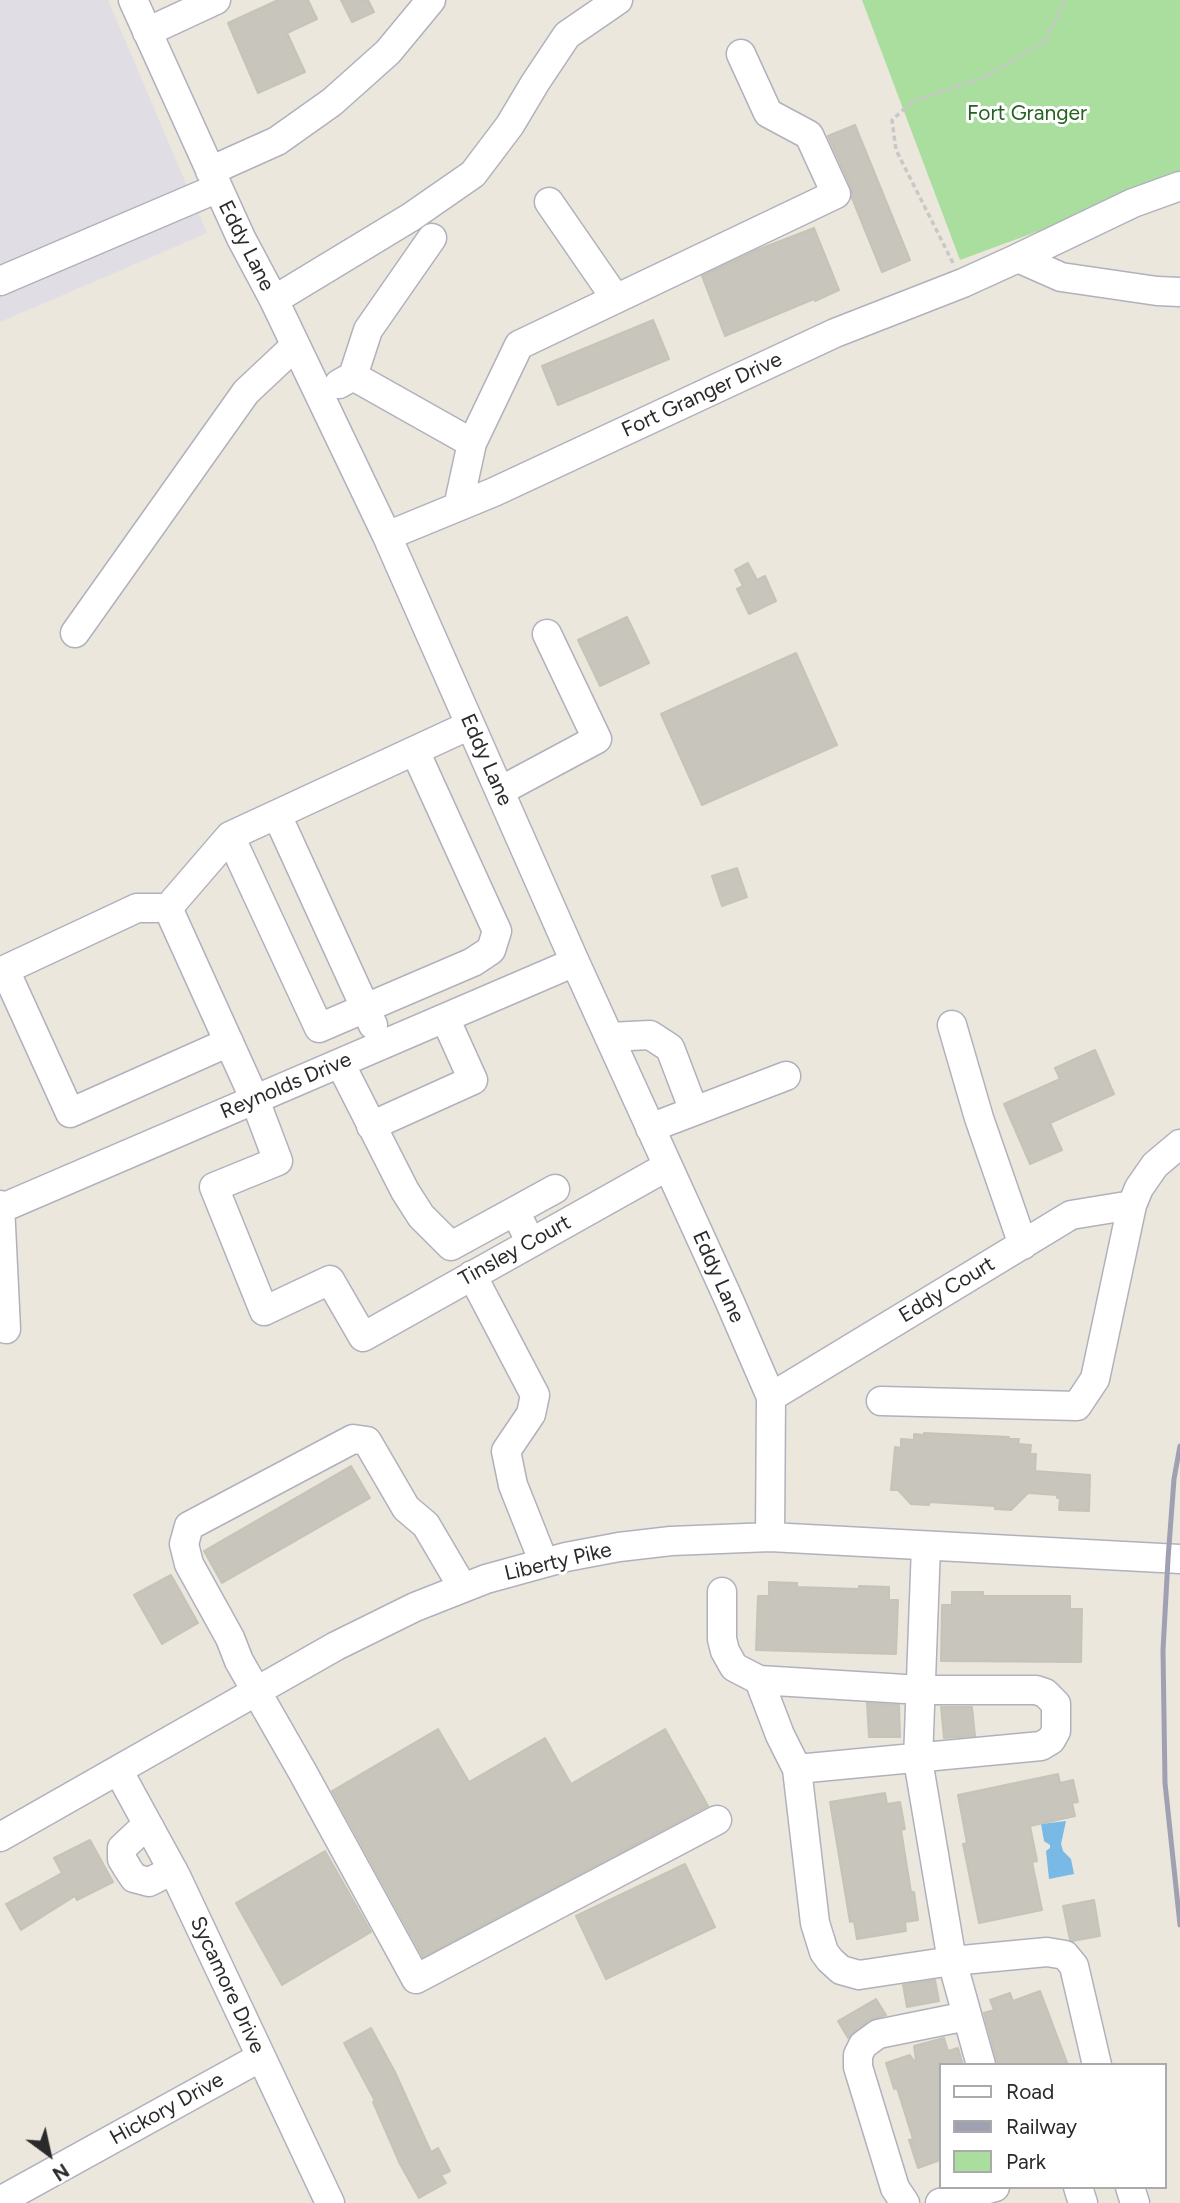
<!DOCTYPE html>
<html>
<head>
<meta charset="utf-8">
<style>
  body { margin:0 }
  #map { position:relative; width:1180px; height:2203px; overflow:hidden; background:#ebe7dd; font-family:Figtree,sans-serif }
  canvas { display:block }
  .legend { position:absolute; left:939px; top:2063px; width:228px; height:126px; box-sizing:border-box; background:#fff; border:2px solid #aaa; margin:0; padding:9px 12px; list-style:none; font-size:21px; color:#2a2a2a }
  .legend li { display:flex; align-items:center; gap:14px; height:35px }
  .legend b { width:35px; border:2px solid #aaa }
  .north { position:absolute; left:14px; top:2119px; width:70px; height:70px; -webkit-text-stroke:5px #fff; paint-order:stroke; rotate:147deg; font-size:19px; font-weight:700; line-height:28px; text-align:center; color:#2a2a2a }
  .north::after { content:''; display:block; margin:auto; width:24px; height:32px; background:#2a2a2a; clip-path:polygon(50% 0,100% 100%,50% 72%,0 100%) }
</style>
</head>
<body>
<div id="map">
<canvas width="1180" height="2203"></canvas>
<ul class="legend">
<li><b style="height:9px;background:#fff"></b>Road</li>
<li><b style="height:9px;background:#a0a0b3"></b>Railway</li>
<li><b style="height:19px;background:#aade9e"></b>Park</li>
</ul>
<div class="north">N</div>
</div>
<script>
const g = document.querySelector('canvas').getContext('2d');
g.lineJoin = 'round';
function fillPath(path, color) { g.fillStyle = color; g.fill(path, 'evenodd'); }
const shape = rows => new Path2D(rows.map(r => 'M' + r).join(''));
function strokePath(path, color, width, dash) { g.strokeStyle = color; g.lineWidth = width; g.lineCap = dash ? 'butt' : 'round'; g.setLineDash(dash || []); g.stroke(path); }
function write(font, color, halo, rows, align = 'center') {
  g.font = font + ' Figtree,sans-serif'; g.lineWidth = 6; g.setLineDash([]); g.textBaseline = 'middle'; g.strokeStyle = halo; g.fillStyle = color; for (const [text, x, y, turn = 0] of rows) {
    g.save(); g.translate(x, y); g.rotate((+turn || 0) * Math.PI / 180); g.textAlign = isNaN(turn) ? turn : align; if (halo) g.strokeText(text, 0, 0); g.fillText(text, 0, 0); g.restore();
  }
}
const industrial = shape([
  [0,0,108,0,207,233,0,322]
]);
const green = shape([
  [862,0,1180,0,1180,179,960,260]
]);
const water = shape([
  [1066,1821,1061,1844,1063,1851,1071,1859,1074,1874,1049,1879,1046,1851,1050,1848,1050,1845,1044,1841,1041,1824]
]);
const building = shape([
  [278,0,308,0,317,19,287,33,305,72,258,93,228,23,278,0],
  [341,0,368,0,374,12,352,22,341,0],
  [855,125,910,260,882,272,852,198,851,187,828,136,855,125],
  [814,228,839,290,815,301,814,299,725,336,702,276,757,250,814,228],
  [653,320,669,359,558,405,542,366,653,320],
  [748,563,757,580,765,576,776,601,749,614,737,589,743,586,735,570,748,563],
  [627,617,649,663,600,686,578,640,627,617],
  [796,653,837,745,702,805,661,714,796,653],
  [737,868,747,897,722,906,712,876,737,868],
  [1095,1050,1114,1094,1050,1123,1062,1150,1030,1164,1004,1104,1060,1079,1055,1068,1095,1050],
  [924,1433,1009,1437,1009,1439,1019,1439,1018,1444,1031,1445,1030,1454,1036,1454,1035,1471,1090,1475,1089,1511,1059,1510,1060,1498,1057,1498,1057,1495,1028,1493,1011,1510,995,1509,995,1506,929,1502,929,1505,911,1504,898,1490,891,1490,895,1447,901,1448,901,1439,914,1440,914,1434,924,1435,924,1433],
  [351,1466,370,1498,222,1583,204,1551,351,1466],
  [171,1575,198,1623,162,1644,134,1595,171,1575],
  [769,1582,797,1583,797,1587,859,1589,859,1586,889,1587,889,1600,898,1600,896,1654,756,1650,758,1596,769,1596,769,1582],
  [952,1592,983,1592,983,1596,1070,1596,1070,1609,1082,1609,1081,1662,941,1661,942,1605,952,1605,952,1592],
  [867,1703,899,1705,900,1737,869,1737,867,1703],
  [941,1707,972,1707,975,1736,944,1738,941,1707],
  [438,1729,469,1782,545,1738,571,1784,665,1729,708,1806,423,1957,332,1791,438,1729],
  [1058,1774,1060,1783,1073,1780,1078,1802,1072,1803,1075,1816,1030,1826,1037,1861,1032,1862,1042,1910,979,1923,963,1844,967,1843,958,1795,1058,1774],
  [885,1793,887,1804,900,1802,905,1829,901,1830,911,1892,914,1892,918,1920,905,1922,906,1931,857,1939,854,1921,850,1922,830,1802,885,1793],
  [90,1840,113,1882,77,1900,75,1896,21,1930,6,1904,62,1873,54,1858,90,1840],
  [325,1851,371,1932,282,1985,236,1903,325,1851],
  [685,1864,715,1927,606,1979,576,1916,685,1864],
  [1094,1900,1100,1936,1072,1941,1070,1940,1063,1906,1094,1900],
  [935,1980,939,2001,907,2007,903,1985,935,1980],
  [1040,1991,1068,2065,998,2065,984,2013,994,2010,990,2000,1010,1993,1013,2001,1040,1991],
  [876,1999,886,2015,868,2021,848,2038,838,2021,876,1999],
  [371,2028,395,2072,431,2152,438,2148,450,2171,441,2175,446,2183,419,2198,400,2164,373,2102,375,2101,344,2043,371,2028],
  [944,2038,948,2051,958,2048,963,2065,940,2065,940,2160,918,2168,909,2140,913,2139,897,2088,894,2089,886,2063,910,2055,914,2061,916,2060,914,2046,944,2038]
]);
const path = shape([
  [953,263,896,150,892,120,913,101,985,77,1045,41,1065,0]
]);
const minor = shape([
  [133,0,241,238,274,300,387,536,575,962,729,1300,771,1397,770,1537],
  [147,32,216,0],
  [210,171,277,141,332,102,388,52,431,0],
  [549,202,616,299],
  [1018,258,1133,203,1180,186],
  [0,281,218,188],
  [274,300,411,217,473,174,510,125,535,83,567,35,618,0],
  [353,376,472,443,458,507],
  [339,384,353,376,368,330,432,238],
  [472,443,519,345,836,194,809,135,768,113,741,54],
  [387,536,494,492,835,333,963,283,1018,258,1061,277,1157,291,1180,292],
  [75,633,246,392,295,346],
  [500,791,597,739,547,634],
  [277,815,373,1025],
  [230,836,319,1028,473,962,491,950,497,931,415,751],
  [168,908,230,836,470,725],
  [5,970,70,1113,229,1042],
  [0,972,137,908,168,908,255,1100,278,1161,214,1187,264,1311,330,1280,363,1337,668,1166],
  [952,1025,979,1118,1023,1245],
  [609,1037,650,1035,670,1048,694,1111],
  [340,1063,405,1191,421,1216,451,1246,515,1211,531,1243],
  [371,1126,473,1080,445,1018],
  [650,1128,786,1076],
  [0,1205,6,1329],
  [0,1209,575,962],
  [515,1211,555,1189],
  [472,1275,535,1395,531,1414,506,1451,513,1485,544,1563],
  [771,1397,1071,1215,1132,1205],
  [881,1401,1077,1406,1095,1379,1132,1205,1139,1188,1155,1165,1180,1144],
  [926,1546,918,1760,952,1961,981,2065],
  [463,1588,426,1525,406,1508,367,1441,353,1439,189,1526,184,1544,189,1564,230,1638,239,1661,302,1771,416,1979,717,1820],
  [722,1592,722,1639,725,1651,734,1667,759,1680,780,1735,797,1769,815,1923,824,1952,830,1960,841,1970,859,1975,952,1961,1047,1952,1065,1955,1074,1966,1097,2065],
  [759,1680,921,1690,1036,1690,1045,1693,1056,1704,1056,1731,1051,1740,1041,1746,797,1769],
  [118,1770,176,1876,330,2203],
  [150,1828,138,1833,122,1848,122,1859,128,1869,134,1878,149,1882,173,1870],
  [0,1837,336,1646,415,1607,486,1579,566,1557,619,1547,671,1541,770,1537,1180,1559],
  [1078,2187,1083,2203],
  [1130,2187,1135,2203],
  [0,2201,261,2057],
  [905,2203,895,2188,858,2067,858,2055,863,2045,878,2034,967,2016],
  [940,2203,995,2187]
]);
const rail = shape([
  [1180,1446,1174,1479,1168,1559,1163,1650,1165,1783,1180,1925]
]);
const parkNames = [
  ["Fort Granger",1027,114]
];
const streetNames = [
  ["Eddy Lane",246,246,63],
  ["Fort Granger Drive",702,395,-25],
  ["Eddy Lane",486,760,66],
  ["Reynolds Drive",286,1086,-23],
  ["Tinsley Court",515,1251,-29],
  ["Eddy Lane",718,1277,66],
  ["Eddy Court",947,1290,-31],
  ["Liberty Pike",558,1562,-13],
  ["Sycamore Drive",227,1985,65],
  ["Hickory Drive",167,2109,-29]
];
fillPath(industrial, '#e0dde4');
fillPath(green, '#aade9e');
fillPath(water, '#78b9e6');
fillPath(building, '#c7c5bc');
strokePath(building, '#c6c3b7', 2);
strokePath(minor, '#b1b1bd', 31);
strokePath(path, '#c8c8c8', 3.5, [5, 3.5]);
strokePath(minor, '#fff', 28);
strokePath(rail, '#a0a0b3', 5);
write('21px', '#24621f', '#fff', parkNames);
write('21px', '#2a2a2a', '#fff', streetNames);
</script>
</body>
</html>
